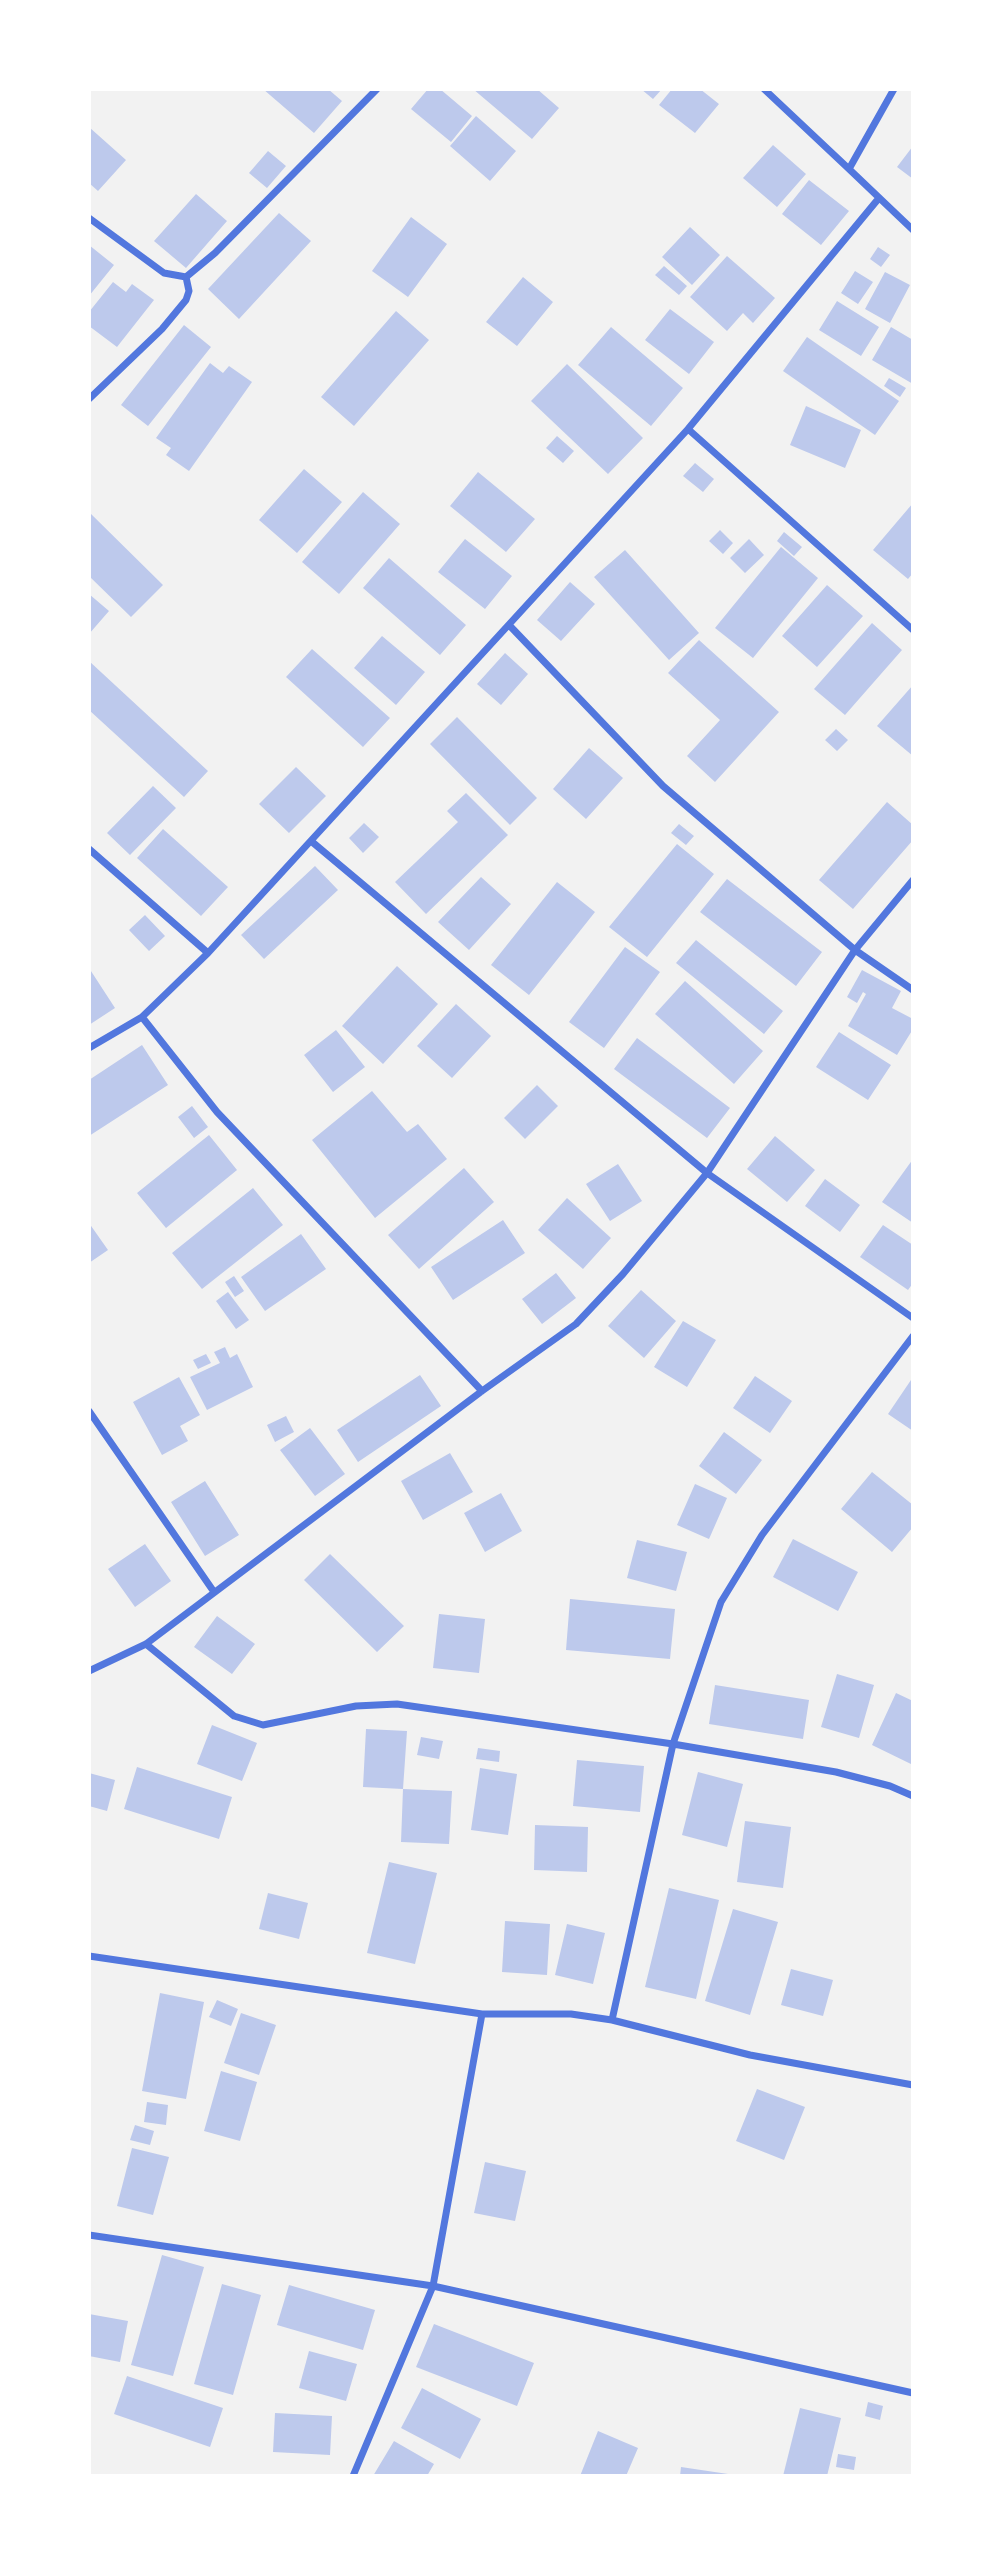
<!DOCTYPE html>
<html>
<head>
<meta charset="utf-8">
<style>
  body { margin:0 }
  #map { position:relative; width:1002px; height:2565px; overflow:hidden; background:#f2f2f2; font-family:Inter,sans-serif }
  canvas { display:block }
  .frame { position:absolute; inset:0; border:91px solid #fff; pointer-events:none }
</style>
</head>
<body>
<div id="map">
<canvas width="1002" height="2565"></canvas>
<div class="frame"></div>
</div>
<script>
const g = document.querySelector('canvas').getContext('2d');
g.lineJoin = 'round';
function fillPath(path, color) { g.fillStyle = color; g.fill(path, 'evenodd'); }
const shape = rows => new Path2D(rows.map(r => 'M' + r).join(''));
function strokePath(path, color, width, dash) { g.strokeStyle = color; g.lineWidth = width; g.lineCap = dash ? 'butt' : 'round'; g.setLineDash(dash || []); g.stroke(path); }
const building = shape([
  [263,89,328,89,342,101,314,133],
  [428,89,440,89,472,116,451,142,411,109],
  [473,89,537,89,559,108,532,139],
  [641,89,662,89,653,99],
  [672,89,700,89,719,104,695,133,659,105],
  [476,116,516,151,490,181,450,146],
  [89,127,126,160,98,191,89,183],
  [773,145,806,174,777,207,743,178],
  [913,146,913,179,897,167],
  [268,151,286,166,267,188,249,173],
  [809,180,849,211,821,245,782,214],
  [196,194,227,221,186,268,154,241],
  [279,213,311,241,239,319,208,289],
  [411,217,447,244,408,297,372,271],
  [690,227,720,255,692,285,662,257],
  [89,245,114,265,89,296],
  [878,247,890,255,881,267,870,259],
  [727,256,775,298,753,323,743,313,727,331,690,297],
  [664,266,687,286,679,295,655,275],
  [855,271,873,282,858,304,841,293],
  [885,272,910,285,890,323,865,309],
  [523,277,553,302,517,346,486,322],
  [113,282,126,292,132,284,154,300,117,347,89,326,89,312],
  [837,301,879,327,861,356,819,330],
  [670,309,714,342,689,374,645,340],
  [396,311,429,340,354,426,321,397],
  [184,325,211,347,148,426,121,405],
  [611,327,683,388,651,426,578,365],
  [891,327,913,340,913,384,872,360],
  [807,337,899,401,875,435,783,371],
  [210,363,223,373,229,366,252,382,189,471,166,455,171,448,156,438],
  [567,364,643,438,608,474,531,401],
  [889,378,906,388,900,397,884,386],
  [806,406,861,430,845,468,790,445],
  [557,436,574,451,563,463,546,448],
  [695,463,714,479,703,492,683,476],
  [304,469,342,502,297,553,259,520],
  [478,472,535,519,506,552,450,506],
  [363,492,400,524,339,594,302,562],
  [913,503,913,573,908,579,873,550],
  [89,512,163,585,131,617,89,576],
  [720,530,733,543,723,554,709,541],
  [784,532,802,547,794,556,777,541],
  [465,539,512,576,485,609,438,572],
  [749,539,764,555,745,573,730,558],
  [781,547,818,578,753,658,715,628],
  [625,550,699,633,669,660,594,577],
  [389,558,466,625,440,655,363,588],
  [570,582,595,604,561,641,537,620],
  [827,585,863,616,817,667,782,636],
  [89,594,109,611,89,634],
  [872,623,902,650,845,715,814,689],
  [382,636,425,672,396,705,354,668],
  [699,640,779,712,715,782,687,756,720,720,668,673],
  [312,649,390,718,363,747,286,677],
  [505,653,528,674,501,705,477,684],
  [89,661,208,771,184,797,89,710],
  [913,685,913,756,877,726],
  [457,717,537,798,510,825,430,744],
  [836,729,848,740,837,751,825,740],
  [589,748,623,778,586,819,553,789],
  [296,767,326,796,289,833,259,804],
  [153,786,176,808,130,855,107,833],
  [466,793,508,835,426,914,395,882,458,822,447,811],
  [887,802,913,825,913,840,853,909,819,880],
  [364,823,379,837,363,853,349,838],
  [679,824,694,836,686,845,671,833],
  [163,829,228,887,201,916,137,858],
  [677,844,714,874,647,957,609,927],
  [315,866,338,890,264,959,241,935],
  [481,877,511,904,469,950,438,922],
  [727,879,822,952,796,986,700,912],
  [557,882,595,912,529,995,491,965],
  [145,915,165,936,149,951,129,930],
  [696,940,783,1011,764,1034,676,963],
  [625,947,660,972,604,1048,569,1022],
  [397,966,438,1004,383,1064,342,1026],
  [89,968,115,1008,89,1025],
  [862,970,901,991,892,1008,913,1019,913,1029,897,1055,848,1026,866,994,863,992,857,1003,847,997],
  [685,981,763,1051,734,1084,655,1014],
  [456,1004,491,1036,452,1078,417,1046],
  [336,1030,365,1067,333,1092,304,1055],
  [839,1032,891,1065,868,1100,816,1067],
  [637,1038,730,1108,707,1138,614,1069],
  [142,1045,168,1085,89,1136,89,1080],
  [537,1085,558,1106,525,1139,504,1118],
  [372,1091,407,1132,418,1124,447,1159,375,1218,312,1140],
  [192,1106,208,1127,194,1138,178,1117],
  [209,1135,237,1170,166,1228,137,1193],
  [775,1136,815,1170,787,1202,747,1169],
  [913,1159,913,1223,882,1202],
  [618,1164,642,1201,610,1221,586,1184],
  [464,1168,494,1202,419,1269,388,1235],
  [825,1179,860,1205,840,1232,805,1206],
  [253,1188,283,1225,202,1289,172,1253],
  [567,1198,611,1238,583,1269,538,1230],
  [503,1220,525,1253,453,1300,431,1267],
  [89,1223,108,1250,89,1263],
  [883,1225,913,1245,913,1283,908,1290,860,1257],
  [301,1234,326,1269,265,1311,241,1277],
  [556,1273,576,1298,542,1324,522,1299],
  [234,1276,244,1291,235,1297,225,1282],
  [641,1290,676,1321,644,1358,608,1326],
  [228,1292,249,1320,236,1329,216,1301],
  [683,1321,716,1340,687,1387,654,1367],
  [225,1347,230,1358,237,1354,253,1387,207,1410,190,1377,220,1363,214,1352],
  [206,1354,211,1363,198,1369,193,1360],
  [420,1375,441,1406,358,1462,337,1430],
  [755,1376,792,1401,770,1433,733,1408],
  [179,1377,200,1415,180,1426,188,1441,162,1455,133,1402],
  [913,1377,913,1431,888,1414],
  [286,1416,294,1432,275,1442,267,1425],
  [310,1428,345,1474,315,1496,280,1450],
  [724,1432,762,1460,736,1494,699,1466],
  [450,1453,473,1492,423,1520,401,1481],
  [872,1472,913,1505,913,1527,892,1552,841,1509],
  [205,1481,239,1535,205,1556,171,1502],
  [695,1484,727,1498,709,1539,677,1525],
  [501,1493,522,1531,485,1552,464,1513],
  [793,1539,858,1572,838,1611,773,1577],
  [637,1540,687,1552,676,1591,627,1578],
  [145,1544,171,1581,135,1607,108,1569],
  [330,1554,404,1626,377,1652,304,1580],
  [570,1599,675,1609,670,1659,566,1650],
  [439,1614,485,1619,479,1673,433,1668],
  [217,1616,255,1644,232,1674,194,1647],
  [837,1674,874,1685,859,1738,821,1727],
  [715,1685,809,1700,803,1739,709,1724],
  [896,1693,913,1701,913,1765,872,1745],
  [212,1725,257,1743,242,1781,197,1764],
  [366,1729,407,1731,403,1789,363,1787],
  [421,1737,443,1741,439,1759,417,1755],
  [478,1748,500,1751,499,1762,476,1759],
  [577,1760,644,1766,640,1812,573,1806],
  [137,1767,232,1797,219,1839,124,1809],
  [480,1768,517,1774,508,1835,471,1830],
  [698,1772,743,1784,727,1847,682,1835],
  [89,1773,115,1780,107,1811,89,1806],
  [403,1789,452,1791,449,1844,401,1842],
  [745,1821,791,1827,783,1888,737,1882],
  [535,1825,588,1827,587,1872,534,1870],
  [389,1862,437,1873,415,1964,367,1953],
  [669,1888,719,1900,696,1999,645,1987],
  [268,1893,308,1903,299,1939,259,1929],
  [733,1909,778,1922,750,2015,705,2001],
  [505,1921,550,1924,547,1975,502,1972],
  [567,1924,605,1933,593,1984,555,1975],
  [791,1969,833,1980,823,2016,781,2005],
  [160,1993,204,2002,186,2099,142,2091],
  [217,2000,238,2009,231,2026,209,2017],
  [241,2013,276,2025,259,2075,224,2063],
  [221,2071,257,2082,240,2141,204,2131],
  [757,2089,805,2107,784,2160,736,2141],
  [147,2102,168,2105,166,2125,144,2122],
  [135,2125,154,2131,150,2145,130,2140],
  [132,2148,169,2157,153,2215,117,2206],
  [485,2162,526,2171,515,2221,474,2213],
  [162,2255,204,2267,173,2376,131,2365],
  [222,2284,261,2295,233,2395,194,2384],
  [289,2285,375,2310,363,2350,277,2325],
  [89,2314,128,2321,120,2362,89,2356],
  [434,2324,534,2363,517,2406,416,2367],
  [309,2351,357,2364,346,2401,299,2388],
  [127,2376,223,2408,210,2447,114,2414],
  [422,2388,481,2419,460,2459,401,2428],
  [868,2402,883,2406,880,2420,865,2416],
  [800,2408,841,2418,827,2476,783,2476],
  [275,2413,332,2416,330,2455,273,2452],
  [598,2431,638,2448,626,2476,580,2476],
  [394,2441,434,2464,427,2476,373,2476],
  [838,2454,856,2457,854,2470,836,2467],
  [681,2467,728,2474,728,2476,680,2476]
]);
const minor = shape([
  [764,89,849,169],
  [894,89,849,169,913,230],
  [89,218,164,273,186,277,215,253,377,89],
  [89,399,162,329,186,300,189,291,186,277],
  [688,429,913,630],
  [510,626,663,786,855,950,913,990],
  [311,841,707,1173,913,1318],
  [89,849,208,953],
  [142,1017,217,1112,482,1391],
  [89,1048,142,1017,208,953,688,429,879,198],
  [89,1411,214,1592],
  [146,1644,234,1716,263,1725,356,1706,397,1704,673,1744,836,1772,890,1786,913,1796],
  [89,1671,146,1644,482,1391,576,1324,623,1274,707,1173,855,950,913,880],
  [89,1956,482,2014,571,2014,612,2020,750,2055,913,2085],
  [612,2020,673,1744,721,1602,762,1535,913,1336],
  [89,2235,433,2286,913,2393],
  [353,2476,433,2286,482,2014]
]);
fillPath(building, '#bdc9ec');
strokePath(minor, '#5277de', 7);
</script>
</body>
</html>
